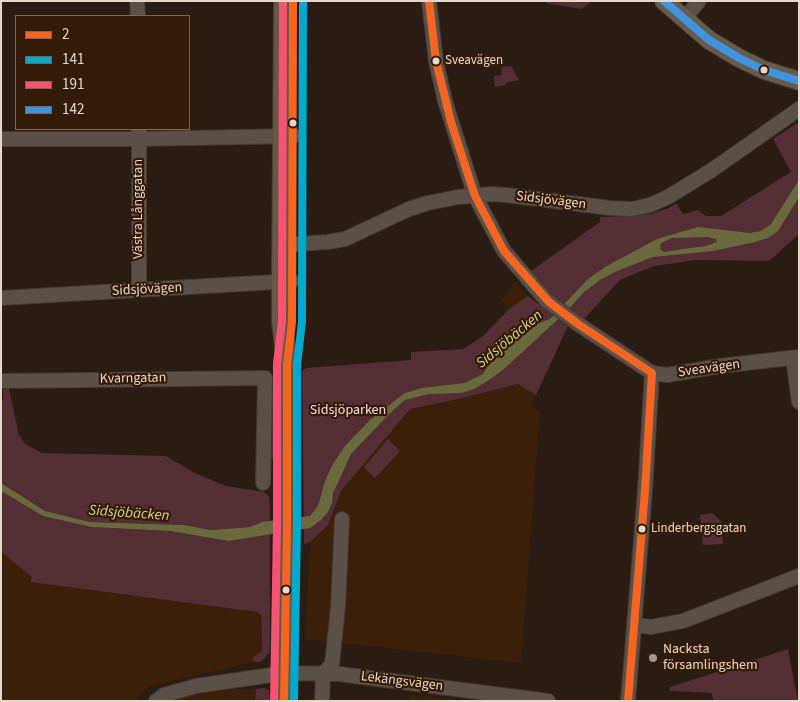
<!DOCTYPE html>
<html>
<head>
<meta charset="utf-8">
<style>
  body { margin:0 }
  #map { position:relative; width:800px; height:702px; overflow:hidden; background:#2a1c12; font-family:"Source Sans 3",sans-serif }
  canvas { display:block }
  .frame { position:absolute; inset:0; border:2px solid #e7d6ca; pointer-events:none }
  .legend { position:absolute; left:15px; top:15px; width:175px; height:115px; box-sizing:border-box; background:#341b07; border:1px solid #7c6655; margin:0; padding:6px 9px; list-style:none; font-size:15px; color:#e7d6ca }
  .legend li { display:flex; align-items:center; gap:10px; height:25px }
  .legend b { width:25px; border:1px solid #7c6655 }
</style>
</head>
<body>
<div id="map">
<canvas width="800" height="702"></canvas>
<div class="frame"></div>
<ul class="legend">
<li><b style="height:6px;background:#f26522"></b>2</li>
<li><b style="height:6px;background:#00a9ce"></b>141</li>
<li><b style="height:6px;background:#f65372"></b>191</li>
<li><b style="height:6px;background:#4094de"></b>142</li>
</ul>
</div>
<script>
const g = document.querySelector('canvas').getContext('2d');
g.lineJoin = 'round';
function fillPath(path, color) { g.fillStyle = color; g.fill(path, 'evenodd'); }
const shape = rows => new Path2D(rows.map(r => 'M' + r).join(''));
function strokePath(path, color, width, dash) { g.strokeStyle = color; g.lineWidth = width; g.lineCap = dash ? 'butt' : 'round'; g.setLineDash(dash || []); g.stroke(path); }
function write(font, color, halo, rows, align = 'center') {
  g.font = font + ' "Source Sans 3",sans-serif'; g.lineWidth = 4.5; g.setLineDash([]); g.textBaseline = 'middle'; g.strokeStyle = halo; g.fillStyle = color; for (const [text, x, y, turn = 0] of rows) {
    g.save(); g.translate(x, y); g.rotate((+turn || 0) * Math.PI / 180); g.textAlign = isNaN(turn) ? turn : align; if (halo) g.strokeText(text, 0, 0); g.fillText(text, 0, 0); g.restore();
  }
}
const built = shape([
  [515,281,528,296,510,308,501,301],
  [518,384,536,395,531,406,540,412,521,663,305,639,310,542,328,525,341,491,410,409,463,398],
  [1,552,32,577,30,582,257,612,261,615,262,652,253,657,254,662,149,686,138,697,137,701,1,701],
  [215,689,256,689,255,701,170,701],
  [410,695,469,701,409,701]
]);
const green = shape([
  [545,1,593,1,581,9,546,3],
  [511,66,519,80,505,83,506,85,495,87,494,76,502,75,501,67],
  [799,122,799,234,769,261,696,260,654,266,620,280,584,319,550,294,531,271,600,222,600,217,634,216,653,213,669,208,676,203,683,214,698,210,706,216,721,216,791,172,773,139],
  [528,296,568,326,536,395,518,384,463,398,410,409,341,491,328,525,310,542,304,544,302,371,306,368,411,360,411,352,463,349,483,336,510,308],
  [3,384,8,384,19,435,25,444,42,453,166,456,195,473,226,486,265,492,269,497,270,508,270,647,269,653,264,659,259,662,254,662,253,657,262,651,261,615,257,612,30,582,32,577,1,552,1,491,43,516,91,527,170,531,228,541,262,522,250,527,211,530,184,525,90,522,45,511,1,483,1,401,3,400],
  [272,384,276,384,280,408,279,460,277,461,271,458,270,455],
  [388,439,400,451,375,478,364,467],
  [712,513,722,522,723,544,703,545,700,515],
  [788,649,798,701,714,701,711,693,670,691,670,687],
  [265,688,269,690,270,701,255,701,256,689]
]);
const water = shape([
  [799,180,799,197,778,231,768,238,755,242,713,251,653,257,617,271,600,280,583,293,568,310,504,369,489,380,474,389,461,393,429,394,405,400,390,413,351,454,333,493,332,503,328,512,321,520,310,528,228,541,170,531,91,527,43,516,1,491,1,483,45,511,90,522,184,525,211,530,250,527,262,522,310,516,318,506,325,481,333,464,345,446,370,420,405,393,422,388,465,383,483,374,489,364,495,348,511,333,550,319,588,279,605,267,657,239,698,227,750,233,761,231,771,224],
  [708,237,716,239,717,242,706,246,690,248,664,252,660,249,661,243,672,238]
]);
const minor = shape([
  [137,1,138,16],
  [429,1,436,61,445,101,475,196,504,251,546,300,578,324,652,373,667,375,720,366,799,357],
  [684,19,699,1],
  [139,129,139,290],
  [1,139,139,139,294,136],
  [283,245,328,242,345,239,409,209,428,203,458,197,492,194,506,195,610,208,632,209,650,205,668,197,712,170,799,109],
  [1,298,292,281],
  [793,358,799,402],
  [1,381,265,378,263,483],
  [635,625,651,627,683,621,799,576],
  [156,701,164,695,196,686,285,673,339,674,548,701],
  [322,701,323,674,332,664,338,607,342,519],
  [628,701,645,490,652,373]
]);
const major = shape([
  [664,1,709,40,739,58,764,70,799,81]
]);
const highway = shape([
  [284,1,282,281,282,322,287,364,287,467,284,701]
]);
const bus1 = shape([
  [429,1,436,61,451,122,475,196,504,251,549,302,578,324,652,373,645,490,628,701],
  [284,701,287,525,287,364,292,322,293,1]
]);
const bus2 = shape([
  [294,701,297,525,297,365,302,322,303,1]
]);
const bus3 = shape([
  [274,701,277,525,277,364,282,321,283,1]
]);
const bus4 = shape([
  [664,1,709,40,739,58,764,70,799,81]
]);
const markers = [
  [436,61,4.5,"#e7d6ca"],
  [764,70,4.5,"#e7d6ca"],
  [293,123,4.5,"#e7d6ca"],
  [642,529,4.5,"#e7d6ca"],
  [286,590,4.5,"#e7d6ca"],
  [653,658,5,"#a5958a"]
];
const busNames = [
  ["Sveavägen",445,61],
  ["Linderbergsgatan",651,529]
];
const streetNames = [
  ["Sidsjövägen",551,201,7],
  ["Västra Långgatan",139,209,-90],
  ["Sidsjövägen",147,290,-3],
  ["Sveavägen",709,369,-8],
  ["Kvarngatan",133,379,-1],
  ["Lekängsvägen",402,682,7]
];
const parkNames = [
  ["Sidsjöparken",348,411]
];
const poiNames = [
  ["Nacksta",663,650],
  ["församlingshem",663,666]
];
const waterNames = [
  ["Sidsjöbäcken",510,340,-40],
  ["Sidsjöbäcken",129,514,4]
];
fillPath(built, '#3b1f08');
fillPath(green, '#532e35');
fillPath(water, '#6a693e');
strokePath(minor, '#453932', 16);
strokePath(major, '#453932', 20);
strokePath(highway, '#453932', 22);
strokePath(minor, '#5a5048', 14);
strokePath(major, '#675b4d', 18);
strokePath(highway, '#665846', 20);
strokePath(bus1, '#f26522', 8);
strokePath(bus2, '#00a9ce', 8);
strokePath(bus3, '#f65372', 8);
strokePath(bus4, '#4094de', 8);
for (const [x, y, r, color] of markers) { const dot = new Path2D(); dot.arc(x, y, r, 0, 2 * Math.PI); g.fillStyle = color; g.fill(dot); strokePath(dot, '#341b07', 2); }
write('13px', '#e7d6ca', '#341b07', busNames, 'left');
write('14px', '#e7d6ca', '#341b07', streetNames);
write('14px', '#fcdae1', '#341b07', parkNames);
write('14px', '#e7d6ca', '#341b07', poiNames, 'left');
write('italic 15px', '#d4d68b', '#341b07', waterNames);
</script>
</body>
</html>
